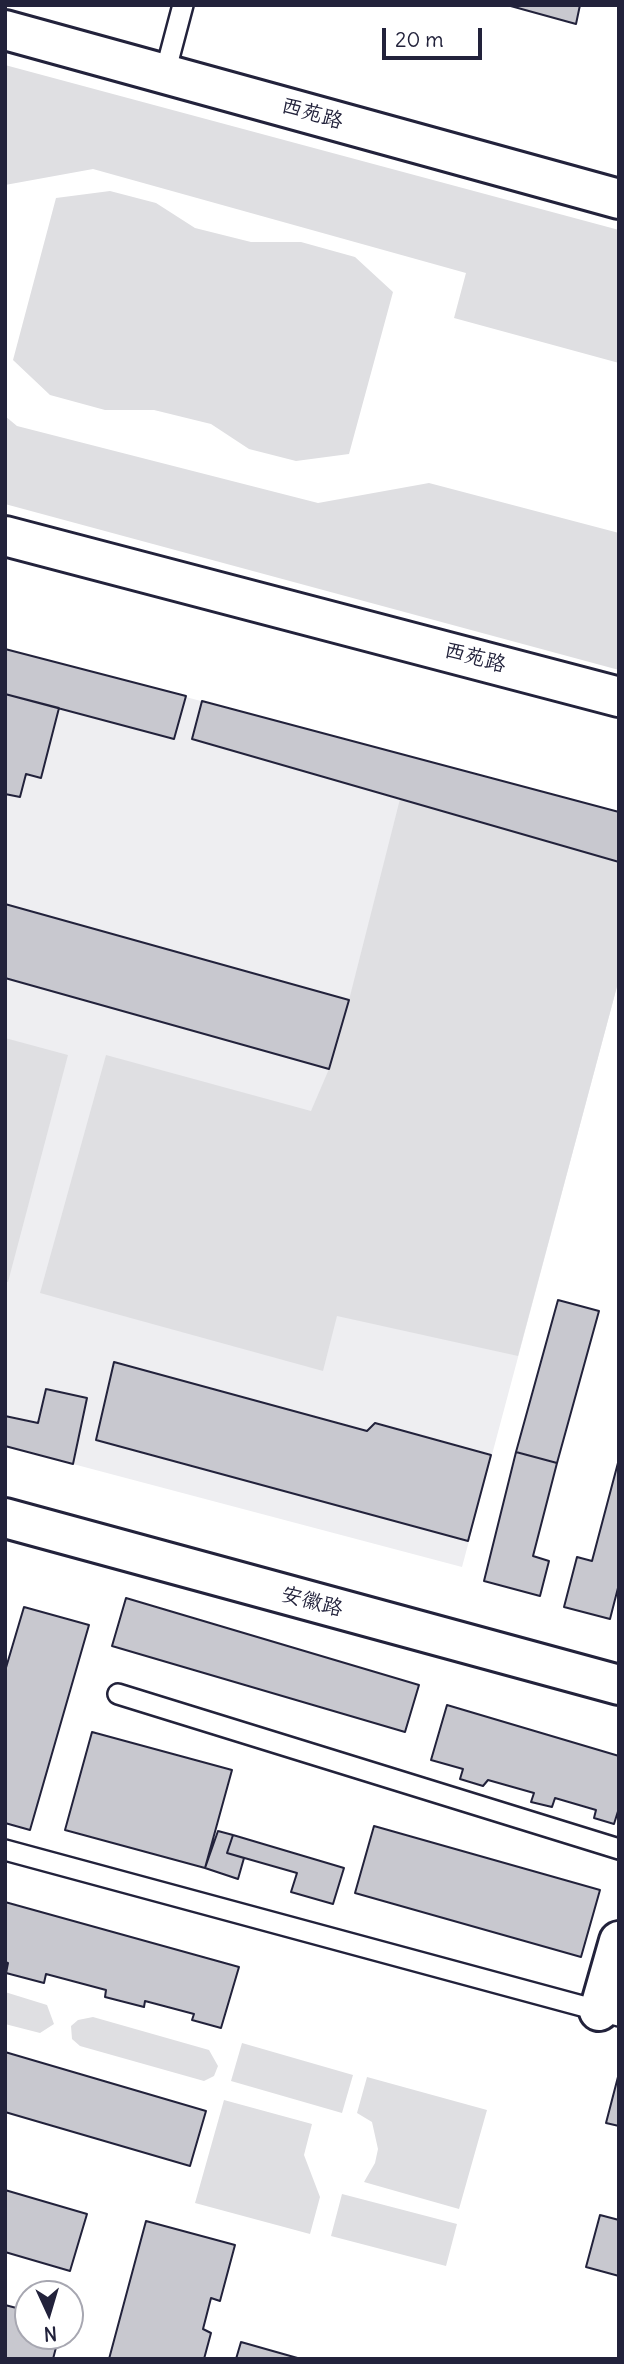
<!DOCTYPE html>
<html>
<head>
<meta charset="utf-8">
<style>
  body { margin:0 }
  #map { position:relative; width:624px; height:2364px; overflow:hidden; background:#fff; font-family:Delius,sans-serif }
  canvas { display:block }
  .frame { position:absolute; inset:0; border:7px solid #22223b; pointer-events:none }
  .north { position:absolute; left:14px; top:2280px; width:70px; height:70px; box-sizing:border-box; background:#fff; border:2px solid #a7a7b1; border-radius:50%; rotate:176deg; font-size:19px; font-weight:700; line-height:28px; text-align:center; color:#22223b }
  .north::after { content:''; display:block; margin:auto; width:24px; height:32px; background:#22223b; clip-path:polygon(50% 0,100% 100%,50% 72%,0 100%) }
  .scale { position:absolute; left:382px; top:28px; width:100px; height:32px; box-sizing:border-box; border:4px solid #22223b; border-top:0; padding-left:9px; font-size:21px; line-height:24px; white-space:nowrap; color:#22223b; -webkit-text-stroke:5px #fff; paint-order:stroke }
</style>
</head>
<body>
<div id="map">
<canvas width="624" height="2364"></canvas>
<div class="frame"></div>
<div class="north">N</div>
<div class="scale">20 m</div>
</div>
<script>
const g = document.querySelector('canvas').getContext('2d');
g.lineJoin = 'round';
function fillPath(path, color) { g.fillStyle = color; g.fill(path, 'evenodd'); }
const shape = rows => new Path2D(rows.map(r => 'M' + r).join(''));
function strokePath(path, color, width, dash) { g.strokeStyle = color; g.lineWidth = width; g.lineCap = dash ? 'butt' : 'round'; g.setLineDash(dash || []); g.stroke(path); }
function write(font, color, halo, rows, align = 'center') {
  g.font = font + ' Delius,"LXGW WenKai TC",sans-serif'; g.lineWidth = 5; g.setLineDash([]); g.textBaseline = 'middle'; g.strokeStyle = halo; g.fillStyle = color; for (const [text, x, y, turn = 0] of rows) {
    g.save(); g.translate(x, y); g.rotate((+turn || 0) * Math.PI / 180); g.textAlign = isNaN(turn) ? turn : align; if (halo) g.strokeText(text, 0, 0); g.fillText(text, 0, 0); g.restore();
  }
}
const built = shape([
  [5,649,619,812,619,979,462,1567,5,1446]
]);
const green = shape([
  [5,65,619,230,619,363,454,318,466,273,93,169,5,185],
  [110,191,156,203,195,228,251,242,301,242,355,257,393,292,349,454,296,461,249,449,211,424,154,410,105,410,50,395,13,360,56,198],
  [5,416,17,426,318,503,429,483,619,533,619,670,5,504],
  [400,799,619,862,619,979,518,1356,337,1316,323,1371,40,1293,106,1055,311,1111,329,1069,349,1000],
  [5,1038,68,1055,8,1282,5,1281],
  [5,1992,47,2005,54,2024,40,2033,5,2024],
  [93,2017,209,2050,218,2066,214,2076,204,2081,80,2046,72,2039,71,2026,78,2020],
  [242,2043,353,2075,342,2113,231,2081],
  [367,2077,487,2110,459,2209,364,2182,375,2163,378,2149,372,2122,357,2113],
  [224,2100,312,2124,304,2155,320,2197,310,2234,195,2203],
  [342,2194,457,2224,446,2266,331,2236]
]);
const building = shape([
  [507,5,580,5,576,24,507,5],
  [5,649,186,696,174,739,5,694,5,649],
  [5,694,59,708,41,778,26,774,20,797,5,794,5,694],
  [202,701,619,812,619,862,192,739,202,701],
  [5,904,349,1000,329,1069,5,978,5,904],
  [558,1300,599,1311,557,1463,516,1452,558,1300],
  [114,1362,367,1431,375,1423,491,1455,468,1541,96,1440,114,1362],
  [46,1389,87,1398,73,1464,5,1446,5,1416,38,1423,46,1389],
  [516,1452,557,1463,533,1556,549,1561,540,1596,484,1581,516,1452],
  [619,1459,619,1584,610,1619,564,1607,577,1557,592,1561,619,1459],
  [126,1598,419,1685,405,1732,112,1646,126,1598],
  [24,1607,89,1625,30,1830,5,1823,5,1671,24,1607],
  [447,1705,619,1756,619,1808,614,1824,594,1818,596,1810,555,1798,552,1807,531,1802,534,1793,488,1780,483,1786,460,1779,463,1769,431,1760,447,1705],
  [92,1732,232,1770,205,1868,65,1830,92,1732],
  [374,1826,600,1890,581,1957,355,1893,374,1826],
  [218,1831,233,1835,227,1853,244,1858,238,1879,205,1868,218,1831],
  [233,1835,344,1868,333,1904,291,1892,297,1873,227,1853,233,1835],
  [5,1902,239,1967,221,2028,192,2020,194,2014,145,2001,144,2007,105,1997,106,1990,46,1974,44,1983,6,1973,8,1963,5,1962,5,1902],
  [5,2052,206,2111,190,2166,5,2112,5,2052],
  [619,2073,619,2126,606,2123,619,2073],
  [5,2190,87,2214,70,2271,5,2252,5,2190],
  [600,2215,619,2220,619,2276,586,2267,600,2215],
  [146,2221,235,2245,220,2301,211,2298,203,2329,211,2333,204,2359,109,2359,146,2221],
  [5,2305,28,2311,28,2336,59,2336,53,2359,5,2359,5,2305],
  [241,2342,301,2359,236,2359,241,2342]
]);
const lane = shape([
  [165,73,183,5],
  [118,1694,619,1849],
  [5,1850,619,2016]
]);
const street = shape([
  [5,1518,619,1685],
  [599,2011,619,1941]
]);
const primary = shape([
  [5,30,619,199],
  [5,536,619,697]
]);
const streetNames = [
  ["西苑路",312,114,16],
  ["西苑路",475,658,15],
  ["安徽路",312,1602,15]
];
fillPath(built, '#eeeef1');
fillPath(green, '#dfdfe2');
fillPath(building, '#c8c8cf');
strokePath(building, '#22223b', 2);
strokePath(lane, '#22223b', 24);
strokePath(street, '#22223b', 44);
strokePath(primary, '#22223b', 44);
strokePath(lane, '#fff', 19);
strokePath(street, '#fff', 38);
strokePath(primary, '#fff', 38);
write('21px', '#22223b', '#fff', streetNames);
</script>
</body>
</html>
